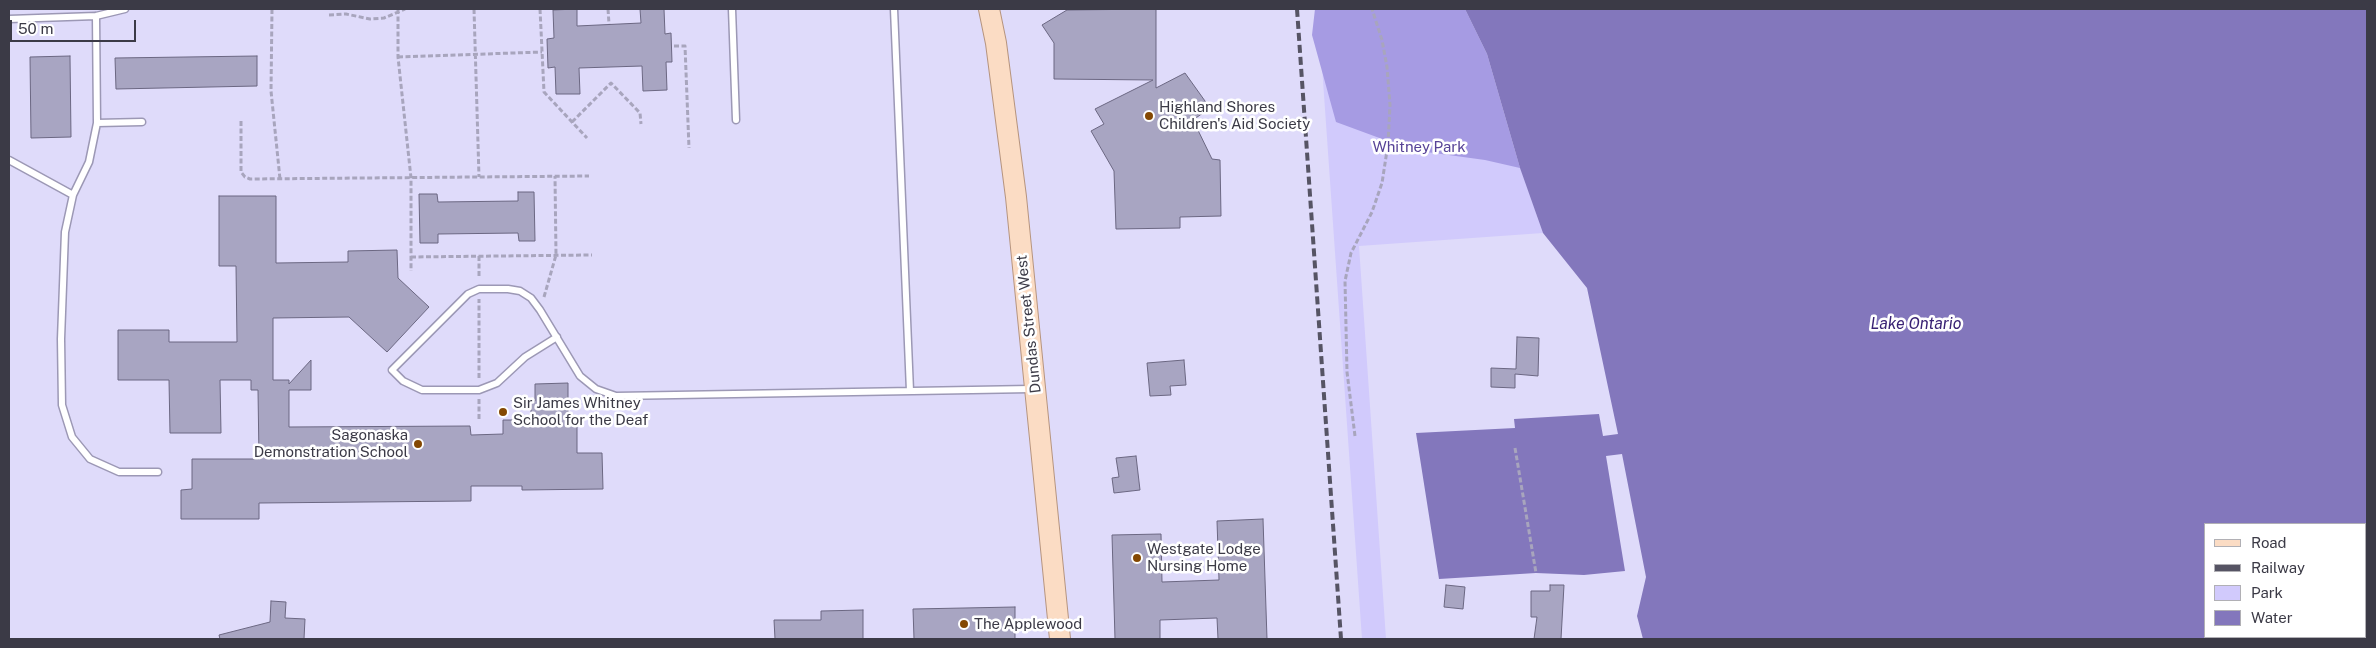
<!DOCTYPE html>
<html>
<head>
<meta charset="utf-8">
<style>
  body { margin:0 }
  #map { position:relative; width:2376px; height:648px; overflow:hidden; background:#dfdbfa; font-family:"Public Sans",sans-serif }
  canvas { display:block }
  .frame { position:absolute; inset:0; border:10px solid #3b3a46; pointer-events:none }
  .legend { position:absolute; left:2204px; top:523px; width:162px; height:115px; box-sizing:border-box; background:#fff; border:1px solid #b1b0b5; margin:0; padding:6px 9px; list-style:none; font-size:15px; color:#3b3a46 }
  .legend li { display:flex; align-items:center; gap:10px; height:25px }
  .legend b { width:25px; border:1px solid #b1b0b5 }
  .scale { position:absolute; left:10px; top:20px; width:126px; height:22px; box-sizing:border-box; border:2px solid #3b3a46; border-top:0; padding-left:6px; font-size:15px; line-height:18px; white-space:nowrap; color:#3b3a46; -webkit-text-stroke:4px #fff; paint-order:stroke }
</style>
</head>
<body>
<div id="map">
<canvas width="2376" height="648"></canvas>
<div class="frame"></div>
<ul class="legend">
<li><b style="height:6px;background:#fbdcc4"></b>Road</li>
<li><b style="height:6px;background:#565464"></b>Railway</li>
<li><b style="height:14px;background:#d1cafc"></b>Park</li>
<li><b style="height:14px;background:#8377bc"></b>Water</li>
</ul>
<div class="scale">50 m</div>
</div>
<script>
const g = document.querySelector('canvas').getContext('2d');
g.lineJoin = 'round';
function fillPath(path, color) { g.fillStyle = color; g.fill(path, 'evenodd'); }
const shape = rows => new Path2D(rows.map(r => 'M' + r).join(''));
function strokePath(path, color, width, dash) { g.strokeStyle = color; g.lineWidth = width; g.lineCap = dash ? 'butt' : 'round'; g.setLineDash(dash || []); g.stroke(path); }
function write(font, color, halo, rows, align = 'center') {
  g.font = font + ' "Public Sans",sans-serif'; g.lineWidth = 5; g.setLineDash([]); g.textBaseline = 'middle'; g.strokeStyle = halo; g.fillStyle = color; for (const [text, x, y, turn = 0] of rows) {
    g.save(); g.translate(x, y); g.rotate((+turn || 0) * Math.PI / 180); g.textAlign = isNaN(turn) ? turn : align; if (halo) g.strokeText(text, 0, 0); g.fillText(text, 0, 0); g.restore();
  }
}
const green = shape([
  [1318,9,1465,9,1543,233,1359,246,1386,639,1362,639]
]);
const forest = shape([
  [1315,9,1465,9,1487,54,1520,168,1485,160,1412,150,1336,122,1312,35]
]);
const water = shape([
  [1465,9,2367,9,2367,639,1643,639,1637,616,1646,577,1622,454,1606,456,1625,571,1584,575,1536,573,1439,579,1416,433,1515,428,1514,419,1599,414,1603,436,1618,434,1587,288,1543,233,1520,168,1487,54],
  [2205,524,2365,524,2365,637,2205,637]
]);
const building = shape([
  [577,9,577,26,641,23,640,9,664,9,665,34,671,33,672,62,666,62,667,90,643,91,642,66,579,68,580,94,556,94,555,67,548,68,547,39,554,38,553,10,577,9],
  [1156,9,1156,88,1185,73,1210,108,1193,120,1212,159,1220,160,1221,216,1180,217,1180,228,1116,229,1114,171,1091,131,1104,124,1095,109,1153,80,1054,79,1054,43,1042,25,1067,10,1156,9],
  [70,56,71,137,31,138,30,57,70,56],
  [257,56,257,86,116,89,115,58,257,56],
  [518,192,534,192,535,241,519,241,518,233,438,234,438,243,420,243,419,194,437,194,438,202,518,201,518,192],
  [219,196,276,196,276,263,348,262,348,251,397,250,398,278,429,307,387,352,349,317,273,318,273,380,289,380,289,384,311,360,311,390,289,390,289,427,470,426,471,435,503,434,503,420,531,420,531,401,535,401,535,384,568,383,568,421,577,421,577,453,602,453,603,489,522,490,522,486,471,486,471,501,259,503,259,519,181,519,181,490,192,489,192,459,259,459,258,390,251,390,251,380,220,380,221,433,170,433,169,380,118,380,118,330,169,330,169,342,237,342,236,266,219,266,219,196],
  [1517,337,1539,338,1538,376,1515,374,1515,388,1491,387,1491,368,1516,369,1517,337],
  [1184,360,1186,385,1170,386,1171,395,1150,396,1147,363,1184,360],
  [1136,456,1140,490,1114,493,1112,478,1119,477,1116,458,1136,456],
  [1263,519,1267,639,1218,639,1217,618,1160,620,1160,639,1115,639,1112,535,1161,534,1162,582,1219,580,1217,521,1263,519],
  [1446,585,1465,587,1463,609,1444,607,1446,585],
  [1550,585,1564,585,1561,639,1534,639,1537,617,1531,617,1531,591,1550,591,1550,585],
  [271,601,286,602,285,618,305,619,304,639,220,639,219,635,270,622,271,601],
  [1015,607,1015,639,914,639,913,609,1015,607],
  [863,610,863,639,775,639,774,620,821,620,821,611,863,610]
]);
const path = shape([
  [272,9,271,91,280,179],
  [398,9,398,57,411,178,411,271],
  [474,9,479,177],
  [540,9,544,92,587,138],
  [608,9,609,24],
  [329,15,346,14,370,19,384,18,405,9],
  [674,46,685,46,689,148],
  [398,57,542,52],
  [241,121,241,172,245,177,250,179,589,176],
  [572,122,611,83,640,113,641,124],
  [479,256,479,278],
  [411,257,592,255],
  [544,297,556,255,555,176],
  [479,378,479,299],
  [479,419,479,399],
  [1355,436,1347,372,1345,281,1351,253,1372,212,1382,183,1388,144,1390,105,1387,67,1382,40,1372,9],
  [1515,448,1536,573]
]);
const lane = shape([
  [732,9,736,120],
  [894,9,910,391],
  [96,16,97,123,89,162,73,195,65,232,61,339,62,405,72,437,90,459,119,472,158,472],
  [9,19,96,16,125,9],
  [97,123,142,122],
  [9,160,73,195],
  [557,337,525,357,497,383,479,390,422,390,403,381,392,370,468,294,479,289,508,289,520,291,531,298,540,310,580,376,596,389,616,396,1031,389]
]);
const primary = shape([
  [989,9,996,43,1016,197,1060,639]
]);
const rail = shape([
  [1297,9,1341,639]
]);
const markers = [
  [1149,116,5,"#844802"],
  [503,412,5,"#844802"],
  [418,444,5,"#844802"],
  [1137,558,5,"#844802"],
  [964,624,5,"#844802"]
];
const poiNames = [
  ["Highland Shores",1159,107],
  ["Children's Aid Society",1159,124],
  ["Sir James Whitney",513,403],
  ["School for the Deaf",513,420],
  ["Sagonaska",408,435,"right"],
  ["Demonstration School",408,452,"right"],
  ["Westgate Lodge",1147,549],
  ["Nursing Home",1147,566],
  ["The Applewood",974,624]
];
const parkNames = [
  ["Whitney Park",1419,147]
];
const streetNames = [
  ["Dundas Street West",1029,324,-96]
];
const waterNames = [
  ["Lake Ontario",1916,324]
];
fillPath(green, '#d1cafc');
fillPath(forest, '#a69be3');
fillPath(water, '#8377bc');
fillPath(building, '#a8a5c2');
strokePath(building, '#6b6782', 1);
strokePath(lane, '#9c98b5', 9);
strokePath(primary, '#b6947e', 22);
strokePath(path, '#a8a5bd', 3, [5, 2.5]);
strokePath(lane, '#fff', 6);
strokePath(primary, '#fbdcc4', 20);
strokePath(rail, '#565464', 4, [8, 4]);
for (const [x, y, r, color] of markers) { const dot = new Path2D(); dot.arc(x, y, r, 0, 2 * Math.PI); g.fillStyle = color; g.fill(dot); strokePath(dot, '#fff', 2); }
write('15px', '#3b3a46', '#fff', poiNames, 'left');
write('15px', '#574397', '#fff', parkNames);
write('15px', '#3b3a46', '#fff', streetNames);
write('italic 16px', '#392274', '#fff', waterNames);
</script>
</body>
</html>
